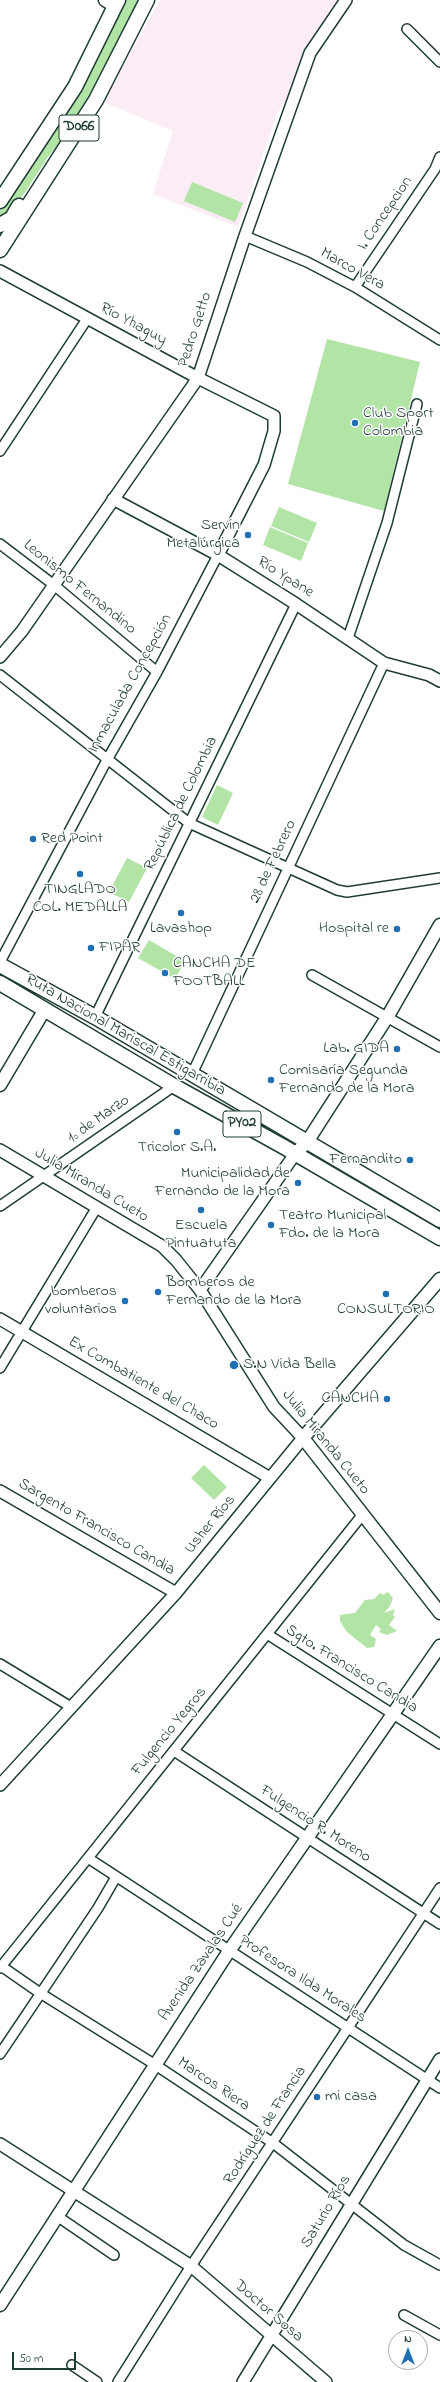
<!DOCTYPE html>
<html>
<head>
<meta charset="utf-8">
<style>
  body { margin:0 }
  #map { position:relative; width:440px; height:2382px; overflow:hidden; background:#fff; font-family:"Indie Flower",sans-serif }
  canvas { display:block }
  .north { position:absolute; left:388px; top:2330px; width:40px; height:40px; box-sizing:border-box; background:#fff; border:1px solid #a5b1ae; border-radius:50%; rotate:0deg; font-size:11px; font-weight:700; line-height:16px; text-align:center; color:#1f3d34 }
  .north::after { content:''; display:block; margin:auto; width:14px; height:18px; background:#1f6fb2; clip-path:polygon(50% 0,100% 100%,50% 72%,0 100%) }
  .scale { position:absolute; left:12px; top:2352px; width:64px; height:18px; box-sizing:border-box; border:2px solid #1f3d34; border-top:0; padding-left:5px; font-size:12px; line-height:14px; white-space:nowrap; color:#1f3d34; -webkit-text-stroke:3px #fff; paint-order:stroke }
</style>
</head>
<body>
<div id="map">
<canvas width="440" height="2382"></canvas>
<div class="north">N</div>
<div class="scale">50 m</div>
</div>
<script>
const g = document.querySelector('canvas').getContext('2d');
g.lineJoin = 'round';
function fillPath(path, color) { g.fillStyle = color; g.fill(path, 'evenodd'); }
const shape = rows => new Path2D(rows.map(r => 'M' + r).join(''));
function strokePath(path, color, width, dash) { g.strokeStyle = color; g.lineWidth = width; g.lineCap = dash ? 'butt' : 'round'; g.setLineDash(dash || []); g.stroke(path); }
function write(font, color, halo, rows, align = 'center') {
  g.font = font + ' "Indie Flower",sans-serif'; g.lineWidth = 3; g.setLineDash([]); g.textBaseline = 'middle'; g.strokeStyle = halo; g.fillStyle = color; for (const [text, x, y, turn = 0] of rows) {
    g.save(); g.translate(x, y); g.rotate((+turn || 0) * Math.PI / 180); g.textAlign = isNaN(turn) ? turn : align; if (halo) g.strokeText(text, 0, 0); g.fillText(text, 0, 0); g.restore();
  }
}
const built = shape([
  [160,0,348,0,277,114,238,227,153,194,173,131,103,102]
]);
const green = shape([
  [124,0,142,0,81,115,48,157,14,209,0,221,0,211,75,94],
  [192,182,243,203,235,222,184,201],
  [327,339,420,362,384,511,288,484],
  [279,507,317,523,309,542,271,526],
  [270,527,308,543,301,561,263,545],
  [217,785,233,793,218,825,202,817],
  [127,858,147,868,129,902,109,892],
  [149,940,185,961,175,979,138,958],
  [26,987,60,1005,25,989],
  [313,1155,440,1228,440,1229],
  [204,1465,227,1487,214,1500,191,1478],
  [388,1592,393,1598,390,1606,384,1613,395,1609,393,1615,395,1617,389,1625,397,1631,387,1635,379,1632,381,1629,376,1625,370,1635,376,1639,374,1647,367,1648,347,1632,340,1621,340,1615,355,1613,365,1600,374,1599,380,1593,383,1595]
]);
const minor = shape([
  [407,29,440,62],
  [245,236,307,262,355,287,440,340],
  [355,287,435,169,440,157],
  [0,451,87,319],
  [0,544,54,585,157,672],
  [348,638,387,523,417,404],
  [0,675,189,823,337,890,347,892,440,878],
  [0,962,107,760,157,672,218,555],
  [312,975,440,1047],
  [95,1017,296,604],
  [192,1074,384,663],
  [0,1206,174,1086],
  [0,1368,97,1207],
  [267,1634,440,1744],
  [0,1664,71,1707],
  [174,1751,440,1924],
  [88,1858,440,2088],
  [1,1966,40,1993,154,2064,273,2143,404,2245,440,2265],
  [0,1968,363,1514],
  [0,2054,98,1908,116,1877],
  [57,2216,114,2255],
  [404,2315,440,2335],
  [72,2365,97,2382],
  [118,2382,191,2266,440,1888]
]);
const tertiary = shape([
  [0,271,198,378,274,416,274,431,264,465,218,555],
  [113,499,218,555,296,604,384,663,429,675,440,681],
  [0,657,22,631,198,378,245,236,310,53,346,0],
  [0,1150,162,1246,176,1260,200,1290,274,1407,303,1438,176,1593,0,1785],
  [200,1290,295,1154],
  [0,1319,270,1478],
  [0,1491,176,1593],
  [0,2144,191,2266,326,2382],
  [243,2382,440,2059]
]);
const secondary = shape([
  [105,0,115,6],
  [0,1085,45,1009],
  [295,1154,307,1142,388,1016,440,925],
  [440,1279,303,1438,440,1613],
  [0,2305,229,1951,440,1646]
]);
const trunk = shape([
  [0,201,75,87,118,0],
  [0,225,12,218,19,206],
  [0,250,96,100,147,0],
  [0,965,95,1017,440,1220],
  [0,983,174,1086,284,1147,440,1238]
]);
const markers = [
  [355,423,4,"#1f6fb2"],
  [248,535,4,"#1f6fb2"],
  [33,839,4,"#1f6fb2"],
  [80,874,4,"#1f6fb2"],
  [181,913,4,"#1f6fb2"],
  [397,929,4,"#1f6fb2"],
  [91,948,4,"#1f6fb2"],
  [165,973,4,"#1f6fb2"],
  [397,1049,4,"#1f6fb2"],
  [271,1080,4,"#1f6fb2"],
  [177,1132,4,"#1f6fb2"],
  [410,1160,4,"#1f6fb2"],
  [298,1183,4,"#1f6fb2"],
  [201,1210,4,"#1f6fb2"],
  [271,1225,4,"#1f6fb2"],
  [158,1292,4,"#1f6fb2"],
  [386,1294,4,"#1f6fb2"],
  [125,1301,4,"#1f6fb2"],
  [234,1365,5,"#1f6fb2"],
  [387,1399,4,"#1f6fb2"],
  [317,2097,4,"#1f6fb2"]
];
const shields = [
  [79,128,40],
  [242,1124,38]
];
const shieldNames = [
  ["D066",79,128],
  ["PY02",242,1124]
];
const streetNames = [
  ["I. Concepcion",386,214,-56],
  ["Marco Vera",352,270,29],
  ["Río Yhaguy",133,325,28],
  ["Pedro Getto",196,330,-72],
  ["Río Ypane",285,578,32],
  ["Leonismo Fernandino",79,588,39],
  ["Inmaculada Concepción",131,684,-61],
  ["República de Colombia",182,804,-64],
  ["28 de Febrero",274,862,-65],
  ["Ruta Nacional Mariscal Estigarribia",125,1036,30],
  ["1º de Marzo",99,1120,-35],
  ["Julia Miranda Cueto",91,1186,31],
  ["Ex Combatiente del Chaco",143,1384,30],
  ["Julia Miranda Cueto",325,1443,51],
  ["Usher Ríos",211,1525,-51],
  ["Sargento Francisco Candia",96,1528,30],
  ["Sgto. Francisco Candia",351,1670,32],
  ["Fulgencio Yegros",170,1732,-51],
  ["Fulgencio R. Moreno",315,1825,33],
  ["Avenida Zavalas Cué",202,1963,-56],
  ["Profesora Ilda Morales",302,1980,33],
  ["Marcos Riera",213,2085,34],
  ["Rodríguez de Francia",266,2126,-57],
  ["Saturio Ríos",327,2212,-59],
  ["Doctor Sosa",268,2312,41]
];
const poiNames = [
  ["Club Sport",363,414],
  ["Colombia",363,432],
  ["Servín",240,526,"right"],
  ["Metalúrgica",240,544,"right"],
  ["Red Point",41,839],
  ["TINGLADO",80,890,"center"],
  ["COL. MEDALLA",80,908,"center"],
  ["Lavashop",181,929,"center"],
  ["Hospital re",389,929,"right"],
  ["FIPAR",99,948],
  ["CANCHA DE",173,964],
  ["FOOTBALL",173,982],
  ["Lab. GIDA",389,1049,"right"],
  ["Comisaría Segunda",279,1071],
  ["Fernando de la Mora",279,1089],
  ["Tricolor S.A.",177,1148,"center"],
  ["Fernandito",402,1160,"right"],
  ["Municipalidad de",290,1174,"right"],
  ["Fernando de la Mora",290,1192,"right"],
  ["Teatro Municipal",279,1216],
  ["Fdo. de la Mora",279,1234],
  ["Escuela",201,1226,"center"],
  ["Pintuatuta",201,1244,"center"],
  ["Bomberos de",166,1283],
  ["Fernando de la Mora",166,1301],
  ["bomberos",117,1292,"right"],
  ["voluntarios",117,1310,"right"],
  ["CONSULTORIO",386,1310,"center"],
  ["S.N Vida Bella",243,1365],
  ["CANCHA",379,1399,"right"],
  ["mi casa",325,2097]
];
fillPath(built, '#fbecf5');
fillPath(green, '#b1e4a5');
strokePath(minor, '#1f3d34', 12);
strokePath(tertiary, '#1f3d34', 14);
strokePath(secondary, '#1f3d34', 15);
strokePath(trunk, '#1f3d34', 17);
strokePath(minor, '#fff', 9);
strokePath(tertiary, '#fff', 11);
strokePath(secondary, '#fff', 12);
strokePath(trunk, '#fff', 14);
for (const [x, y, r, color] of markers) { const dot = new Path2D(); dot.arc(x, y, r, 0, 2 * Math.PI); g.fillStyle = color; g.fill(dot); strokePath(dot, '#fff', 1.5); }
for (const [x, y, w] of shields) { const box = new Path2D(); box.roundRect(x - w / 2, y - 13, w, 26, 3); g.fillStyle = '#fff'; g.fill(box); strokePath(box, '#1f3d34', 1); }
write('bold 15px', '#1f3d34', null, shieldNames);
write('16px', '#1f3d34', '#fff', streetNames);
write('16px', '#1f3d34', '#fff', poiNames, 'left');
</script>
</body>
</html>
